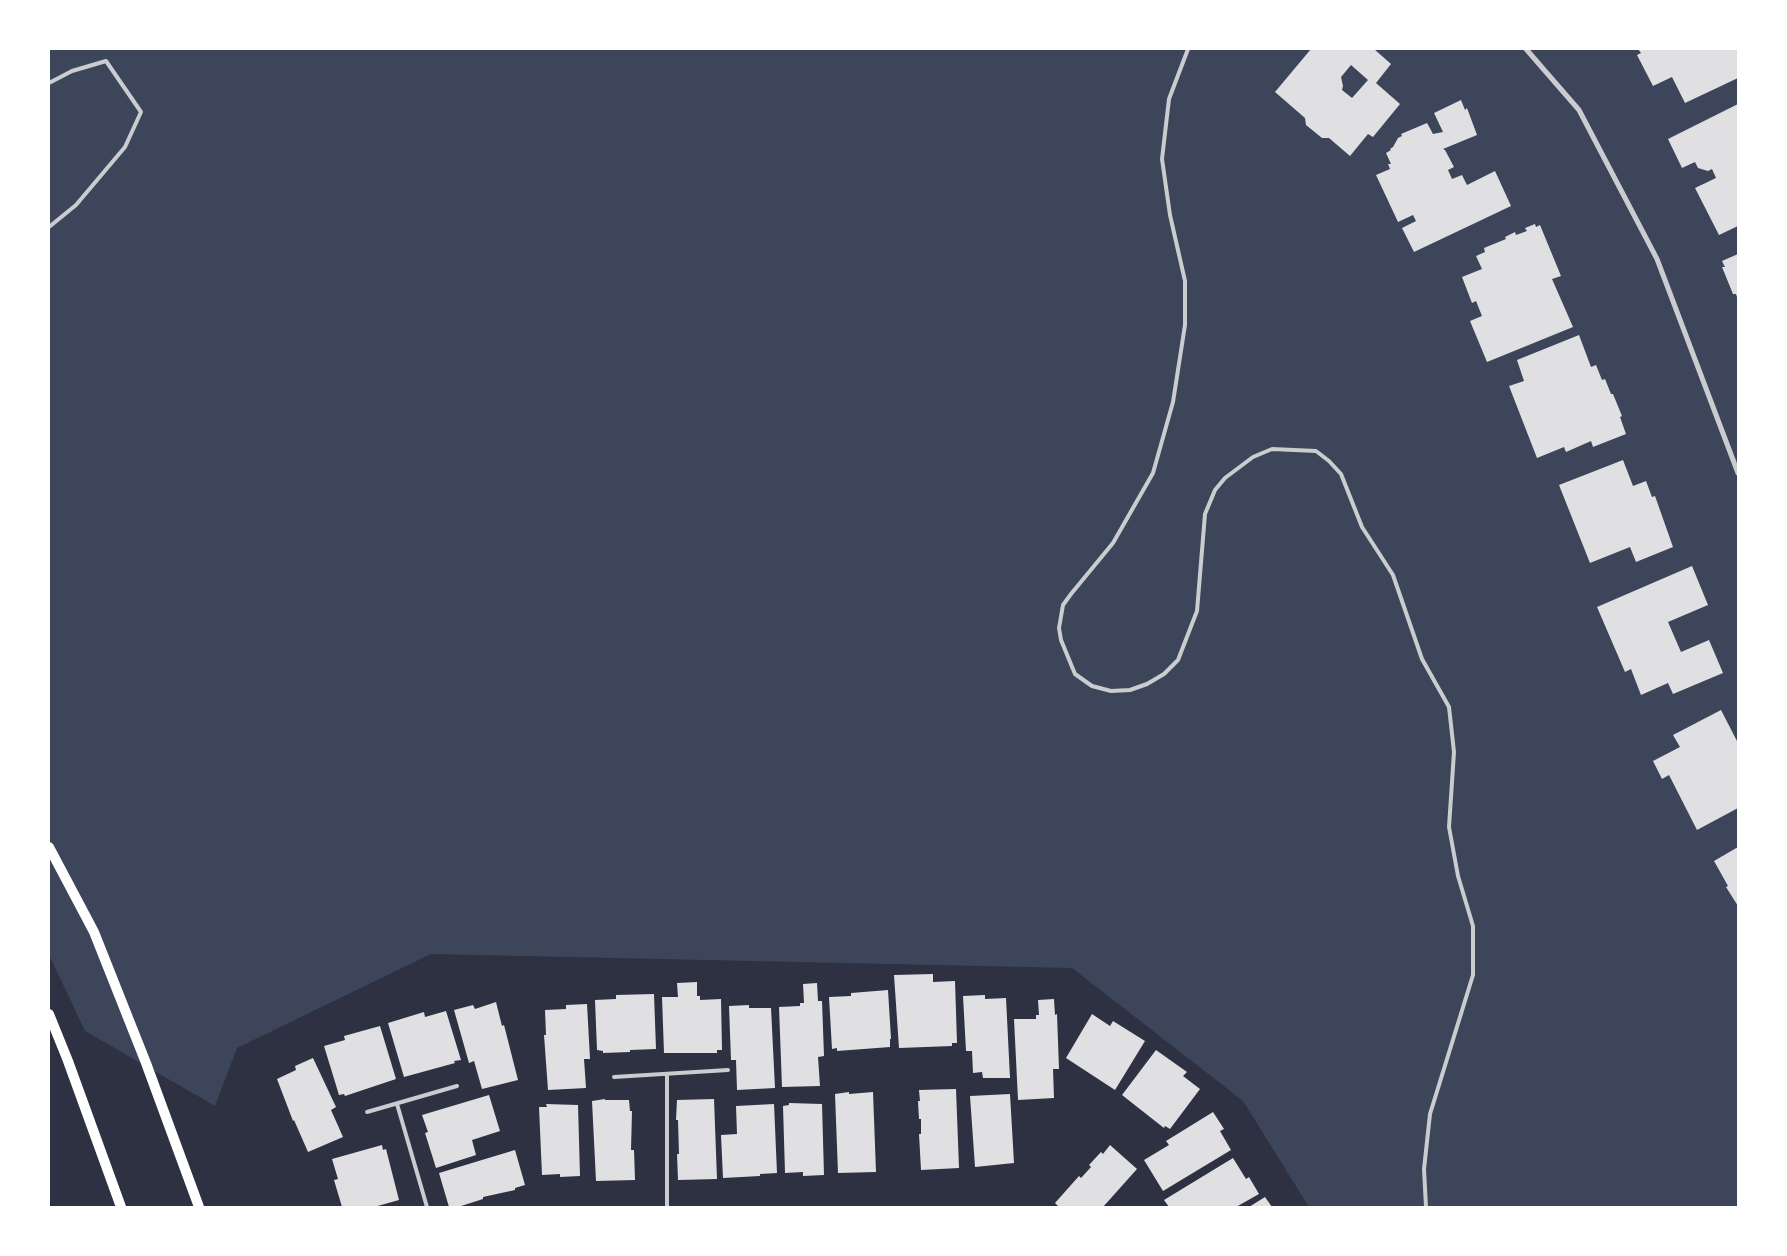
<!DOCTYPE html>
<html>
<head>
<meta charset="utf-8">
<style>
  body { margin:0 }
  #map { position:relative; width:1787px; height:1256px; overflow:hidden; background:#2d3142; font-family:"Fira Sans Condensed",sans-serif }
  canvas { display:block }
  .frame { position:absolute; inset:0; border:50px solid #fff; pointer-events:none }
</style>
</head>
<body>
<div id="map">
<canvas width="1787" height="1256"></canvas>
<div class="frame"></div>
</div>
<script>
const g = document.querySelector('canvas').getContext('2d');
g.lineJoin = 'round';
function fillPath(path, color) { g.fillStyle = color; g.fill(path, 'evenodd'); }
const shape = rows => new Path2D(rows.map(r => 'M' + r).join(''));
function strokePath(path, color, width, dash) { g.strokeStyle = color; g.lineWidth = width; g.lineCap = dash ? 'butt' : 'round'; g.setLineDash(dash || []); g.stroke(path); }
const green = shape([
  [49,49,1738,49,1738,1207,1309,1207,1243,1101,1072,968,431,954,237,1048,215,1106,85,1031,49,955]
]);
const building = shape([
  [1311,49,1374,49,1391,64,1376,83,1400,104,1373,137,1368,134,1350,156,1329,138,1322,138,1306,125,1305,118,1275,92],
  [1351,65,1368,80,1352,98,1342,90,1343,86,1341,77],
  [1638,49,1738,49,1738,78,1685,103,1672,77,1653,86,1637,55,1641,53],
  [1461,100,1465,110,1467,108,1477,135,1443,149,1445,150,1454,167,1448,170,1452,179,1462,175,1467,185,1495,171,1511,206,1414,252,1402,228,1416,221,1413,215,1398,222,1376,175,1390,169,1388,164,1391,164,1386,153,1391,150,1390,149,1393,147,1398,138,1402,136,1401,134,1427,123,1433,134,1443,132,1434,113],
  [1738,104,1738,226,1719,235,1695,188,1716,178,1712,169,1708,171,1698,168,1695,162,1682,168,1668,139],
  [1535,224,1536,227,1540,225,1561,276,1552,279,1573,327,1487,362,1470,321,1482,316,1476,301,1472,303,1462,277,1482,269,1476,256,1485,252,1484,248,1506,239,1505,237,1515,232,1516,235,1527,231,1525,228],
  [1738,254,1738,300,1736,294,1733,294,1722,267,1725,267,1722,261],
  [1579,335,1591,367,1596,365,1602,380,1605,379,1611,394,1613,394,1622,416,1620,417,1626,434,1593,447,1591,441,1566,452,1564,447,1537,458,1509,386,1524,381,1517,360],
  [1623,460,1633,486,1646,481,1652,497,1655,496,1673,547,1636,562,1630,547,1590,563,1559,485],
  [1692,566,1708,605,1668,622,1681,652,1709,640,1723,673,1673,694,1668,683,1641,695,1631,669,1625,672,1597,607],
  [1721,710,1738,743,1738,808,1697,830,1669,775,1662,779,1653,761,1680,747,1673,735],
  [1738,847,1738,906,1726,887,1728,886,1714,861],
  [933,974,933,982,955,981,957,1043,952,1043,952,1046,899,1048,894,975],
  [697,982,697,996,700,996,700,1000,721,999,722,1050,717,1050,717,1053,664,1053,662,997,678,997,677,983],
  [817,983,818,1001,822,1001,824,1056,818,1057,820,1086,782,1087,779,1007,800,1006,800,1003,804,1003,803,984],
  [888,990,891,1039,890,1039,890,1047,837,1051,837,1048,832,1049,829,997,851,996,851,993],
  [654,994,656,1049,630,1050,630,1052,603,1053,603,1051,597,1050,595,1000,616,999,616,995],
  [985,995,985,999,1006,998,1010,1078,983,1078,982,1072,973,1073,972,1051,966,1051,963,996],
  [1054,999,1055,1015,1057,1014,1059,1069,1053,1069,1054,1098,1018,1100,1014,1019,1036,1019,1036,1015,1039,1015,1038,1000],
  [496,1002,502,1026,504,1025,518,1080,482,1089,474,1061,469,1063,454,1010,473,1005,475,1009],
  [587,1004,590,1059,584,1059,586,1088,548,1090,544,1035,546,1035,545,1010,566,1009,566,1005],
  [749,1005,749,1008,771,1008,775,1088,737,1090,736,1060,731,1060,729,1006],
  [446,1011,461,1060,454,1061,455,1063,404,1077,388,1023,424,1012,425,1017],
  [1092,1014,1110,1026,1113,1021,1145,1041,1115,1090,1066,1058],
  [380,1026,396,1079,345,1096,344,1094,339,1095,324,1046,345,1040,344,1036],
  [1156,1050,1187,1072,1183,1076,1200,1089,1170,1129,1165,1126,1164,1128,1122,1095],
  [313,1058,336,1107,331,1110,343,1137,308,1152,294,1120,293,1121,277,1079,296,1070,295,1066],
  [956,1089,959,1168,921,1170,919,1134,921,1134,921,1119,919,1119,918,1101,920,1101,919,1090],
  [849,1092,849,1094,873,1092,876,1172,838,1173,835,1094],
  [1010,1094,1014,1163,975,1167,970,1096],
  [489,1095,500,1131,472,1140,476,1155,436,1168,425,1133,428,1132,422,1115],
  [605,1099,605,1100,629,1100,630,1111,632,1111,631,1150,634,1150,635,1180,596,1181,592,1101],
  [714,1099,717,1179,678,1180,677,1154,679,1154,678,1120,676,1120,677,1100],
  [789,1103,822,1104,824,1175,803,1176,803,1172,785,1173,783,1106,789,1105],
  [546,1104,578,1105,580,1176,560,1177,560,1174,542,1175,539,1107,547,1107],
  [774,1104,777,1173,760,1174,760,1176,723,1178,721,1135,737,1134,736,1106],
  [1213,1112,1224,1129,1220,1131,1231,1150,1163,1191,1144,1160,1169,1145,1166,1141],
  [382,1145,383,1150,386,1149,399,1200,374,1207,342,1207,334,1180,338,1179,332,1159],
  [1110,1145,1137,1169,1103,1207,1059,1207,1055,1203,1079,1176,1081,1178,1091,1167,1089,1165,1101,1152,1103,1154],
  [515,1150,525,1185,515,1188,515,1190,483,1197,483,1199,458,1207,449,1207,439,1173],
  [1233,1158,1246,1179,1249,1177,1259,1194,1236,1207,1169,1207,1164,1200],
  [1265,1197,1272,1207,1249,1207]
]);
const service = shape([
  [1188,49,1169,99,1162,159,1170,215,1185,281,1185,325,1173,402,1153,473,1113,543,1071,594,1063,605,1059,628,1061,640,1075,674,1092,686,1111,691,1130,690,1147,684,1164,674,1178,660,1197,611,1205,514,1215,490,1225,478,1253,457,1272,449,1316,451,1329,461,1341,474,1362,527,1393,575,1422,659,1449,707,1454,752,1449,827,1458,876,1473,926,1473,975,1430,1114,1424,1169,1426,1207],
  [49,83,72,71,106,61,141,112,125,147,76,205,49,227],
  [614,1077,728,1070],
  [397,1104,427,1207],
  [367,1112,457,1086],
  [667,1207,667,1074]
]);
const minor = shape([
  [1526,49,1579,110,1657,259,1738,473]
]);
const secondary = shape([
  [49,847,94,932,146,1063,199,1207],
  [49,1014,68,1061,121,1207]
]);
fillPath(green, '#3c4559');
fillPath(building, '#e0e0e3');
strokePath(service, '#caccd0', 4);
strokePath(minor, '#caccd0', 5);
strokePath(secondary, '#fff', 10);
</script>
</body>
</html>
